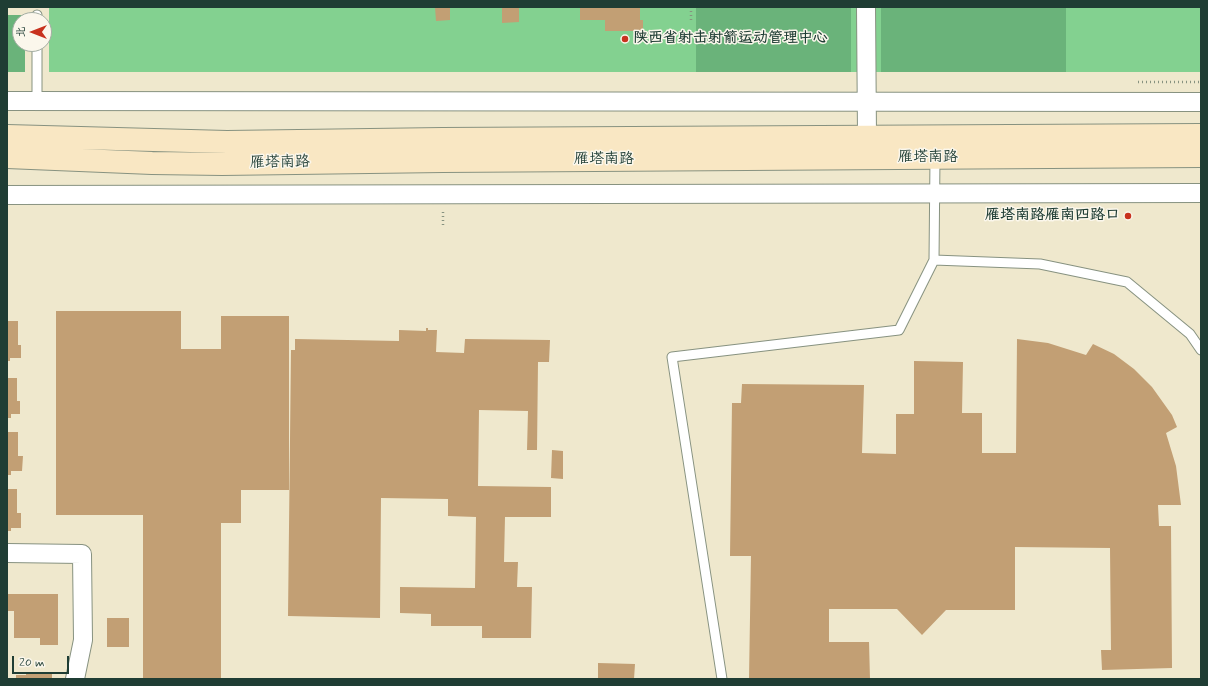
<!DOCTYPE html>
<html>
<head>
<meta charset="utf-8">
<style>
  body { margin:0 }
  #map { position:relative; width:1208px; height:686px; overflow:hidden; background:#efe8cd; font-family:Mynerve,"LXGW WenKai TC",sans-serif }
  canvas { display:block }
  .frame { position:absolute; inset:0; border:8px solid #1f3d34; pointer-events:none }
  .north { position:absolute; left:12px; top:12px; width:40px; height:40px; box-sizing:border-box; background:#fbf7ec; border:1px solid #a3ada2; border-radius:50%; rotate:270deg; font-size:11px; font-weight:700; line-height:16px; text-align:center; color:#1f3d34 }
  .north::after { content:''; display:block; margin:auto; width:14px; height:18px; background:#c8321e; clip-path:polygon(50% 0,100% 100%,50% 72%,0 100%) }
  .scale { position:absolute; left:12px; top:656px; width:57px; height:18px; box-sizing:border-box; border:2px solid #1f3d34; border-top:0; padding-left:5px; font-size:12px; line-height:14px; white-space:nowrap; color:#1f3d34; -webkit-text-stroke:3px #fbf7ec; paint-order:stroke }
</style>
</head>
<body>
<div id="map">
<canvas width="1208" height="686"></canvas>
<div class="frame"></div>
<div class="north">北</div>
<div class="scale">20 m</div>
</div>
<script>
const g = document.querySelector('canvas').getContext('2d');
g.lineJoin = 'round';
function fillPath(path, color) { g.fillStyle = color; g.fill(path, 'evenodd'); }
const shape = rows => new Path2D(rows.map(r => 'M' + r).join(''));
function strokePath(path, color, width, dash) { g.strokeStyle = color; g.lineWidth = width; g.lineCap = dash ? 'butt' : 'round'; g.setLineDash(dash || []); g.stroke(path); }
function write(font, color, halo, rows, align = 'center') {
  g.font = font + ' Mynerve,"LXGW WenKai TC",sans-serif'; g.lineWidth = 3; g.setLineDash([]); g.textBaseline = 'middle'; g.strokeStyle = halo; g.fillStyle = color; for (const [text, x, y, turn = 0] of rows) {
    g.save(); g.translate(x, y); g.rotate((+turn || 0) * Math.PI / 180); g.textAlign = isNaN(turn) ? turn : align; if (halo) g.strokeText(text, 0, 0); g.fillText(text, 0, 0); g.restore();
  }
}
const green = shape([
  [49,7,1201,7,1201,72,49,72]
]);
const forest = shape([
  [696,7,851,7,851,72,696,72],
  [881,7,1066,7,1066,72,881,72],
  [7,15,25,15,25,20,20,20,20,44,25,44,25,72,7,72]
]);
const building = shape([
  [435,7,450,7,450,20,436,21],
  [502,7,519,7,519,22,502,23],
  [580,7,640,7,640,20,643,20,643,31,605,31,605,20,580,20],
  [56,311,181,311,181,349,221,349,221,316,289,316,289,490,241,490,241,523,221,523,221,679,143,679,143,515,56,515],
  [7,321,18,321,18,345,21,345,21,358,10,358,10,361,7,361],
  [426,328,428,328,428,330,437,330,436,352,464,353,465,339,550,340,549,362,538,362,537,450,527,450,528,411,479,410,478,486,551,487,551,517,505,517,504,562,518,562,517,587,532,587,531,638,482,638,482,626,431,626,431,614,400,613,400,587,475,588,476,517,448,516,448,499,381,498,380,618,288,616,291,350,295,350,295,339,399,341,399,330,426,331],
  [1017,339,1048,343,1086,355,1093,344,1114,354,1134,369,1152,387,1172,415,1177,427,1166,433,1176,466,1181,505,1158,505,1159,526,1171,526,1172,668,1102,670,1101,650,1111,650,1110,548,1015,547,1015,610,946,610,922,635,897,609,829,609,829,642,869,642,870,679,749,679,751,556,730,556,732,403,741,403,742,384,864,385,862,453,896,454,896,414,914,414,914,361,963,362,962,413,982,413,982,453,1016,453],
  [7,378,17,378,17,401,20,401,20,414,11,414,11,418,7,418],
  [7,432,18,432,18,456,23,456,22,471,11,471,11,475,7,475],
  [552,450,563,451,563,479,551,478],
  [7,489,17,489,17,513,21,513,21,528,11,528,11,531,7,531],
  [8,594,58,594,58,645,40,645,40,638,14,638,14,611,8,611],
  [107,618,129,618,129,647,107,647],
  [598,663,635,664,634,679,598,679],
  [26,672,52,672,52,679,16,679,16,675,26,675]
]);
const path = shape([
  [691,7,691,22],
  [1138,82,1201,82],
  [443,212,443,227]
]);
const service = shape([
  [37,15,37,20],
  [37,44,37,101],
  [934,260,1040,264,1127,282,1190,334,1201,350],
  [722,679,672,357,899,330,934,260,935,158]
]);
const minor = shape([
  [866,7,867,136],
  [7,101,1201,102],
  [7,195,1201,193],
  [7,553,82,554,83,640,75,679]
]);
const secondary = shape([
  [7,136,227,142,442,139,1201,135],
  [7,157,152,163,222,164,443,161,1201,156]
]);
const markers = [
  [625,39,4,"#c8321e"],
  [1128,216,4,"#c8321e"]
];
const poiNames = [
  ["陕西省射击射箭运动管理中心",633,39],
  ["雁塔南路雁南四路口",1120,216,"right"]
];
const streetNames = [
  ["雁塔南路",928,158],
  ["雁塔南路",604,160],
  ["雁塔南路",280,163,-1]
];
fillPath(green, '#83d190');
fillPath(forest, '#6ab37a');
fillPath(building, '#c29f74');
strokePath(service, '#879280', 11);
strokePath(minor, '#879280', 20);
strokePath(secondary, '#879280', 24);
strokePath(path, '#879280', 2.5, [1, 3]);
strokePath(service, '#fff', 9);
strokePath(minor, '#fff', 18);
strokePath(secondary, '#f9e7c3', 22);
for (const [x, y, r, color] of markers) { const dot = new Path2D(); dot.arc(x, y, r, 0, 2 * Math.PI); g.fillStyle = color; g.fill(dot); strokePath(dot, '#fbf7ec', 1.5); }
write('bold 15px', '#1f3d34', '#fbf7ec', poiNames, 'left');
write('15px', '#1f3d34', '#fbf7ec', streetNames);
</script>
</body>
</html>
